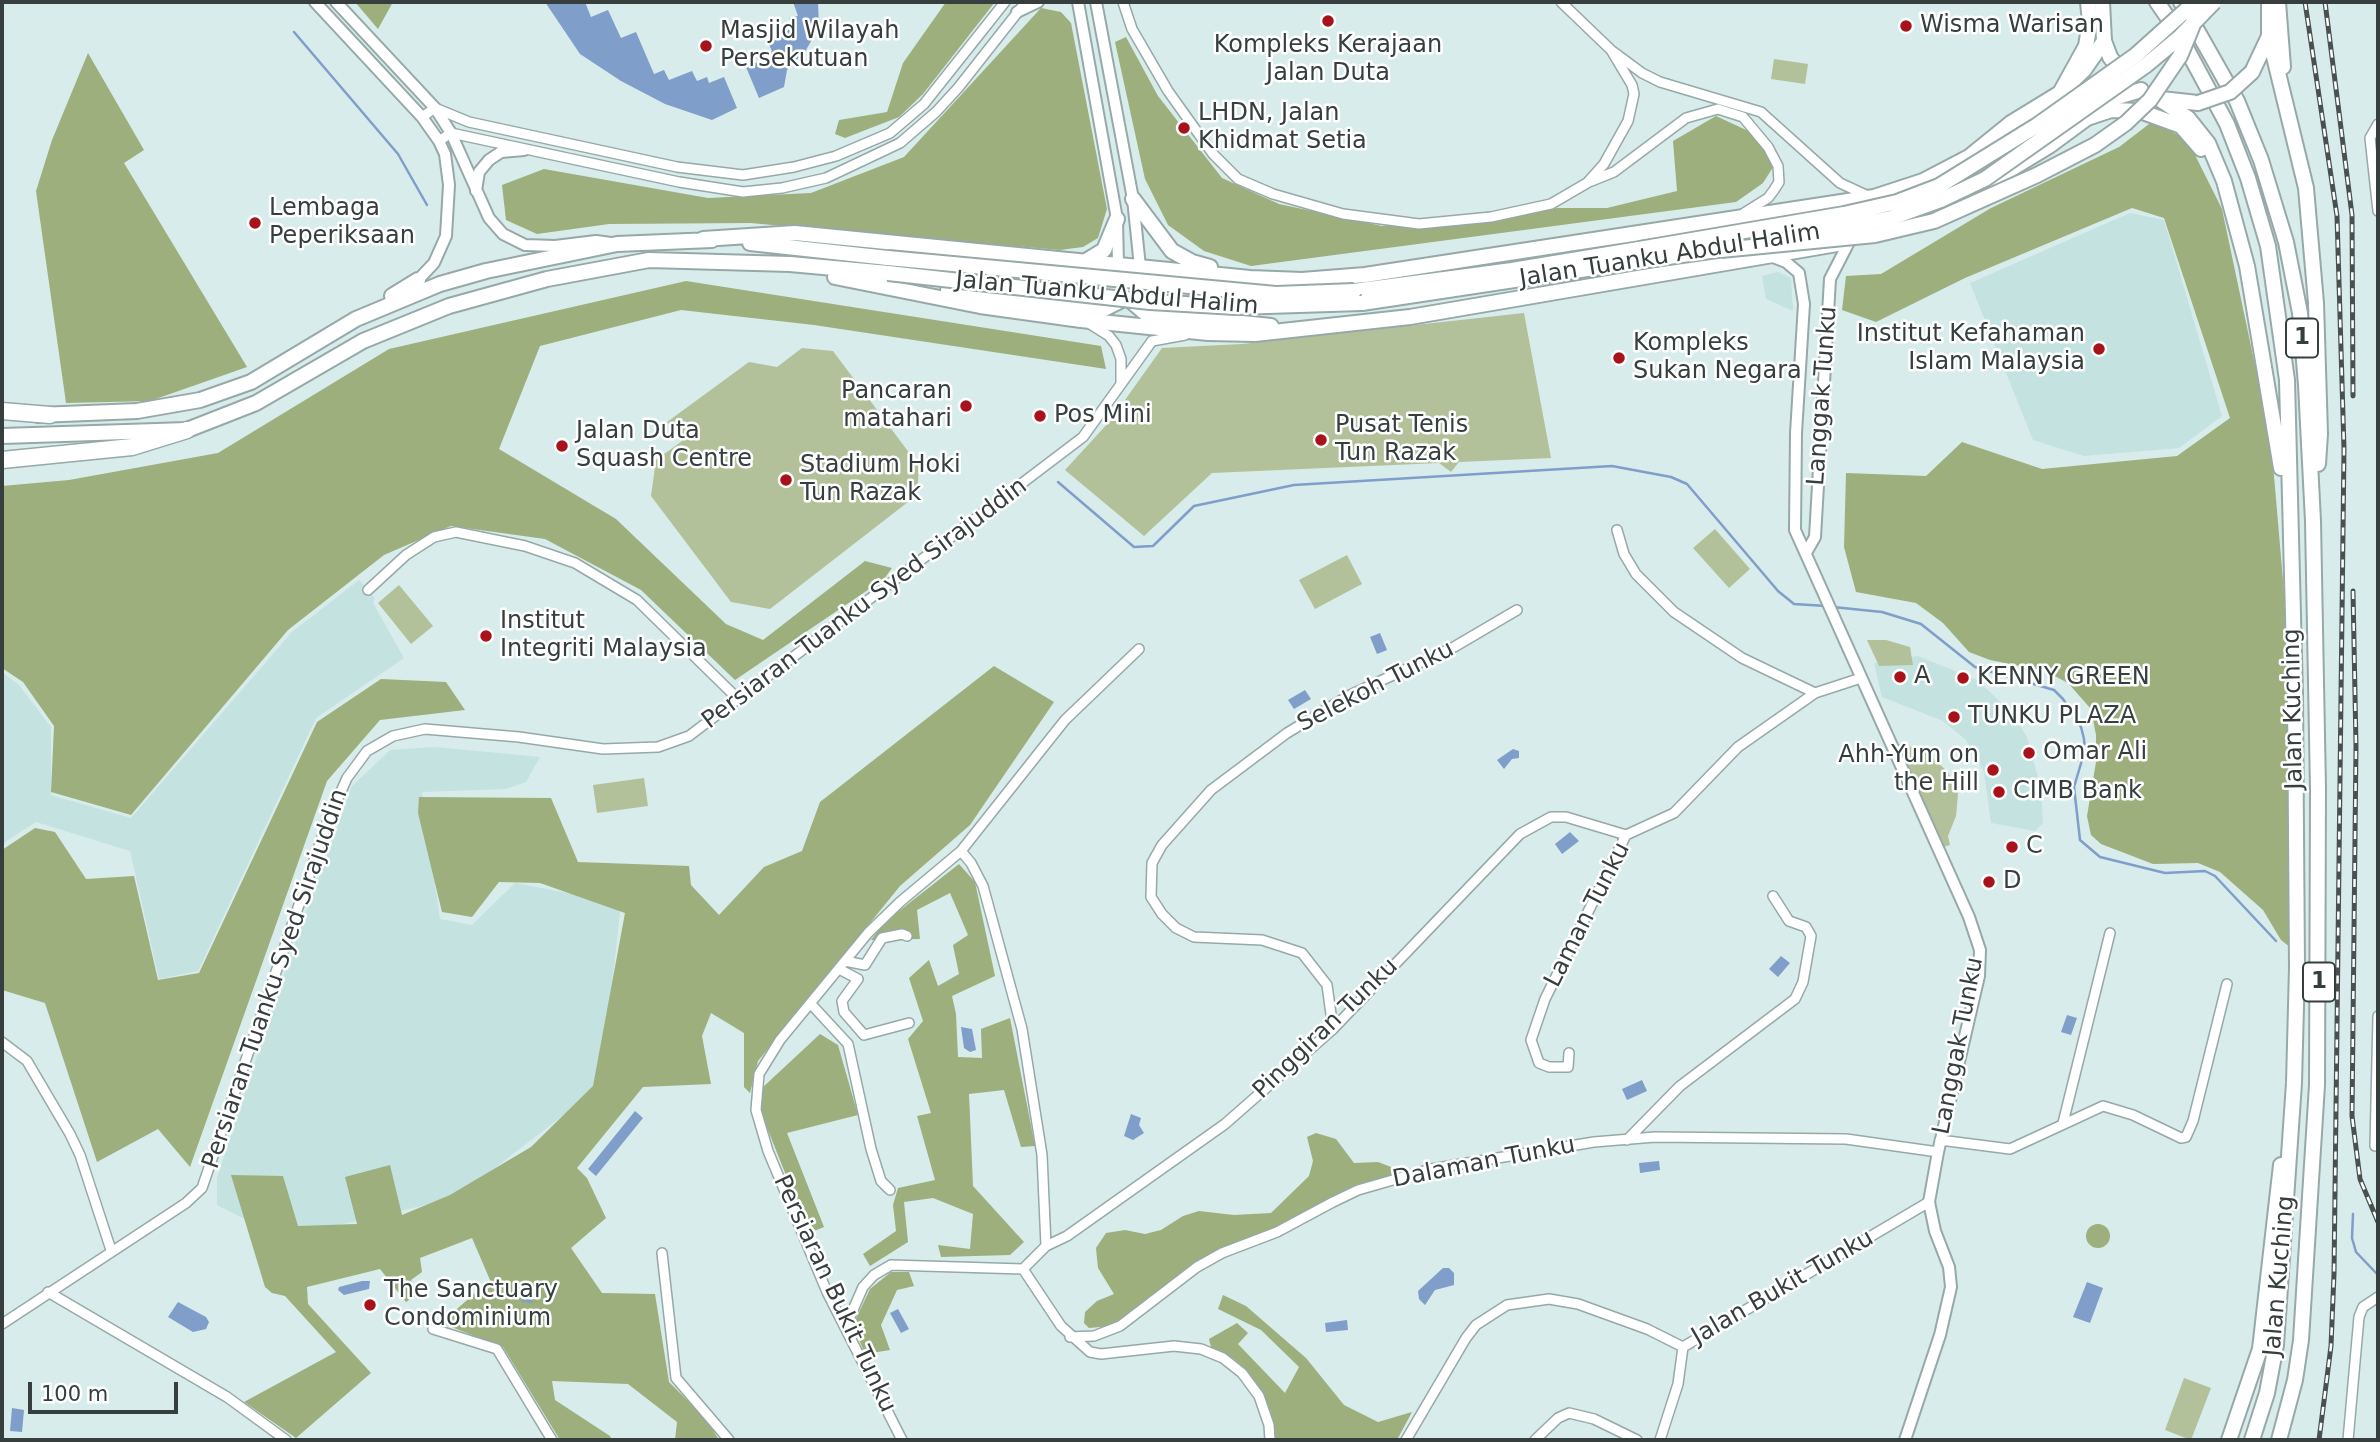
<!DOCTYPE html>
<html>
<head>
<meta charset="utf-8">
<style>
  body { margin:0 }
  #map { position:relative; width:2380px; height:1442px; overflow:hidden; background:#d8eceb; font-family:"DejaVu Sans",sans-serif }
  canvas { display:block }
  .frame { position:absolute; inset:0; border:4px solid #363f3e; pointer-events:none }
  .scale { position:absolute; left:28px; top:1382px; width:150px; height:32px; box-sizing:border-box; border:4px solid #363f3e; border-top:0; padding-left:9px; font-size:21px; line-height:24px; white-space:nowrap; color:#363f3e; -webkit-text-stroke:5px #fff; paint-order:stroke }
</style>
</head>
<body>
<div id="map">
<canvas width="2380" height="1442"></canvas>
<div class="frame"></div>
<div class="scale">100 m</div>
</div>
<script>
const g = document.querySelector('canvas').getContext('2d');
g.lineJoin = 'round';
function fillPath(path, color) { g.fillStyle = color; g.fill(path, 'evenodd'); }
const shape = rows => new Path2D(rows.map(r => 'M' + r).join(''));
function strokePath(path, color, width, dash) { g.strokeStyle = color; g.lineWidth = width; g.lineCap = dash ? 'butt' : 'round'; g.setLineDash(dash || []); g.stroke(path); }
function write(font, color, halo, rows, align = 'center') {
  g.font = font + ' "DejaVu Sans",sans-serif'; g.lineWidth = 5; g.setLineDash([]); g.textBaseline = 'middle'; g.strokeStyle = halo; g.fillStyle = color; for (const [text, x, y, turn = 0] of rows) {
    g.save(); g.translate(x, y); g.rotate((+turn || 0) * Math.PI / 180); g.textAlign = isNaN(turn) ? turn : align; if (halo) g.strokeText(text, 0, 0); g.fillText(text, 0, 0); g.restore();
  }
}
const built = shape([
  [2130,213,2164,220,2222,416,2179,448,2084,456,2033,440,1970,283],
  [1778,272,1791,278,1793,311,1766,299,1762,276],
  [359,580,375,598,373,603,404,658,316,718,198,971,159,979,130,851,36,822,2,844,2,672,19,685,51,727,51,795,131,818,292,632],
  [1918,656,1977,680,2011,712,2027,737,2041,789,2043,823,2035,831,1991,823,1984,772,1966,740,1943,721,1882,697,1874,663],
  [435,747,540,757,526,782,506,789,422,792,440,919,472,925,515,883,621,903,601,1086,456,1198,283,1238,217,1205,217,1178,285,971,352,786,390,750]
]);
const green = shape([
  [1774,59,1808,64,1805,84,1771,79],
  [1524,313,1551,458,1459,462,1451,472,1439,463,1212,473,1144,536,1065,470,1110,421,1162,348,1242,344],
  [802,348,833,351,919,466,917,495,770,609,731,602,651,496,656,460,682,441,667,422,749,362,777,367],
  [1715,529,1750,569,1729,588,1693,548],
  [1347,555,1362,584,1315,609,1299,580],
  [399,585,433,626,411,644,378,603],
  [1867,640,1886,640,1910,647,1913,665,1879,666],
  [1902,744,1925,751,1948,772,1958,794,1956,816,1948,836,1950,845,1943,847,1894,745],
  [644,778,648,806,597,813,593,785],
  [2184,1378,2211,1388,2191,1440,2165,1430]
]);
const forest = shape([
  [355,2,393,2,378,29],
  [946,2,995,2,923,94,899,117,845,138,835,134,839,120,887,112,903,63],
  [1041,8,1061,12,1071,23,1107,209,1098,238,1083,247,1060,250,750,223,609,224,537,234,506,220,502,185,544,169,708,198,811,193,904,157],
  [1126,37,1158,96,1222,178,1279,204,1382,226,1557,208,1607,208,1677,191,1673,141,1716,116,1757,135,1775,164,1763,183,1736,202,1251,266,1204,251,1168,225,1145,179,1115,42],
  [88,53,144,150,124,163,247,367,150,401,66,403,36,191,52,140],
  [2153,121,2188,141,2222,209,2271,441,2287,627,2291,948,2281,940,2263,910,2220,872,2198,863,2153,864,2101,844,2091,835,2087,816,2096,762,2096,735,2091,709,2068,683,2045,671,1990,660,1969,652,1943,623,1916,603,1856,592,1844,547,1846,473,1926,476,1962,442,2042,469,2177,456,2230,418,2164,218,2132,208,1965,278,1876,322,1842,310,1846,276,1881,274,1991,208,2119,147],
  [686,281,1101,346,1106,369,814,325,681,310,540,346,499,449,616,519,726,624,763,640,865,561,892,568,884,579,735,680,641,590,545,539,451,526,384,555,288,630,131,815,51,792,54,726,23,682,2,668,2,486,69,480,218,453,389,349],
  [994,666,1054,702,970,825,900,886,758,1061,750,1093,744,1087,744,1033,711,1013,702,1036,711,1084,643,1087,577,1168,587,1178,606,1218,571,1248,602,1293,655,1294,669,1382,707,1420,719,1440,675,1440,677,1422,628,1384,552,1381,555,1400,610,1436,612,1440,560,1440,503,1347,441,1323,490,1280,472,1238,420,1258,422,1272,411,1280,418,1294,406,1302,380,1269,307,1287,308,1304,371,1373,296,1438,244,1402,336,1352,285,1296,272,1293,265,1287,231,1175,283,1176,298,1226,357,1224,345,1177,390,1165,402,1215,450,1195,531,1147,593,1086,625,913,540,883,499,882,472,917,442,912,418,813,419,797,551,798,578,862,689,866,691,885,719,915,764,867,802,851,820,802],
  [381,679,446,682,465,710,380,720,327,781,190,1167,158,1129,97,1162,45,1003,2,990,2,850,35,828,55,832,86,879,134,876,158,980,199,973,317,722],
  [959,864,975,882,995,976,952,996,956,1014,958,1057,982,1058,981,1029,1010,1018,1035,1146,1021,1147,1004,1090,969,1094,973,1186,1024,1242,1010,1255,941,1257,938,1245,970,1249,973,1214,933,1198,904,1202,908,1242,870,1266,863,1254,896,1231,893,1205,898,1188,935,1180,917,1116,931,1113,908,1039,923,1021,909,978,929,960,938,986,959,974,953,945,968,935,950,893,917,910,920,939,871,940,885,922],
  [820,1034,838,1045,858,1115,787,1133,824,1227,809,1233,762,1115,762,1088],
  [1316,1133,1336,1139,1354,1163,1378,1162,1391,1167,1392,1178,1346,1190,1283,1224,1210,1254,1112,1326,1089,1328,1084,1323,1085,1312,1097,1301,1114,1294,1098,1268,1096,1248,1106,1233,1125,1230,1145,1234,1161,1230,1183,1216,1199,1211,1234,1215,1271,1213,1309,1176,1313,1161,1307,1137],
  '2086 1236a12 12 0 1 1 24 0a12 12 0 1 1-24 0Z',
  [891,1272,909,1272,914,1286,897,1290,881,1325,890,1350,865,1354,853,1325,870,1289],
  [1223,1295,1246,1306,1306,1358,1344,1405,1378,1422,1412,1412,1397,1440,1274,1440,1271,1412,1252,1377,1234,1359,1211,1347,1209,1339,1237,1323,1248,1333,1238,1344,1285,1393,1299,1367,1261,1330,1218,1309]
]);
const water = shape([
  [545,2,585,2,591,17,608,10,621,38,636,32,654,74,664,70,669,80,692,71,697,81,707,77,709,83,724,77,737,108,712,120,665,104,621,81,580,54],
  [793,2,818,2,819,27,806,50,787,70,784,87,759,98,746,67,761,61,760,56,772,51,767,40,793,28,789,18,798,16],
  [1380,633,1387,650,1377,654,1370,637],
  [1305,690,1311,699,1294,709,1288,700],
  [1513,749,1519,751,1519,758,1512,759,1504,769,1497,760],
  [1570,832,1579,841,1562,854,1555,844],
  [1781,956,1790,963,1778,977,1769,969],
  [2067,1015,2077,1018,2071,1035,2061,1032],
  [961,1027,972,1029,976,1050,970,1052,964,1048],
  [1642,1080,1647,1091,1627,1100,1622,1089],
  [635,1111,643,1118,596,1176,588,1169],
  [1131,1114,1141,1118,1139,1125,1144,1133,1133,1140,1124,1136],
  [1659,1161,1660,1170,1640,1173,1639,1163],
  [1443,1268,1449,1268,1454,1273,1454,1285,1435,1290,1425,1305,1419,1299,1418,1291],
  [362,1281,370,1281,369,1289,344,1295,338,1290,339,1287],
  [523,1282,533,1283,532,1303,522,1302],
  [2087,1282,2103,1288,2090,1323,2073,1317],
  [178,1302,206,1317,209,1322,206,1329,193,1332,168,1317],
  [898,1309,909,1329,901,1333,890,1313],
  [1347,1320,1348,1330,1326,1332,1325,1323],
  [12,1408,24,1410,22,1432,10,1431]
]);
const stream = shape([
  [294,32,398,154,427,205],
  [1058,482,1134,547,1153,546,1194,506,1294,485,1612,466,1671,477,1687,484,1778,591,1794,604,1826,606],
  [1833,607,1882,612,1921,624,1975,667,2054,690,2063,699,2081,727,2084,739,2085,750,2074,787,2080,840,2100,857,2165,873,2205,871,2215,876,2276,941],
  [2353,1214,2352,1238,2356,1252,2378,1275]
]);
const minor = shape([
  [1123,2,1132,29,1168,91,1213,154,1238,179,1273,194,1343,214,1419,224,1491,217,1551,204,1587,183,1604,164,1628,121,1634,94,1632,85,1611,50],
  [1561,2,1611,50,1642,73,1660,82,1761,112,1840,183,1866,195],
  [422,117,435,108,469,122,677,167,743,175,794,167,836,156,890,133,924,104,1005,2],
  [2378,124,2370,138,2378,211],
  [439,141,451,133,679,182,743,192,782,188,826,178,900,143,936,112,958,88,1021,8],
  [1589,182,1614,172,1686,118,1718,109,1743,117,1768,147,1778,166,1779,182,1774,190,1768,198,1744,213],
  [1090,324,1109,336,1116,345,1121,359,1121,384],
  [1617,530,1624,554,1636,574,1674,612,1742,658,1815,693],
  [368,590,406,555,434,537,456,532,525,546,575,563,637,600,739,700],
  [961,851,971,863,983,886,1022,1029,1042,1155,1046,1246],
  [845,961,865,965,882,938,902,934,907,936],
  [839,969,858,979,842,1001,844,1012,864,1035,909,1023],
  [811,1004,848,1044,871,1149,881,1181,890,1190],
  [1333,1029,1327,985,1302,953,1262,940,1194,937,1176,928,1162,914,1151,897,1152,863,1162,845,1211,790,1287,733,1350,695,1454,647,1517,610],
  [2,1042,27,1061,70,1134,80,1155,111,1250],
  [1569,1053,1568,1067,1549,1067,1539,1063,1531,1040,1545,999,1626,835,1674,813,1738,747,1815,693,1861,678],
  [2063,1123,2110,933],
  [1627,1140,1680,1086,1795,999,1803,982,1811,936,1806,927,1789,921,1773,896],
  [1940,1140,2010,1149,2103,1106,2133,1115,2181,1138,2186,1137,2193,1121,2227,984],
  [2375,1146,2378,1016],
  [662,1253,676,1378,729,1440],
  [1023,1269,1046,1246,1067,1236,1225,1124,1333,1029,1520,834,1551,817,1566,817,1626,835],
  [48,1292,227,1397,286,1440],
  [2,1324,186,1203,202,1188,327,823,347,778,367,751,393,736,425,729,519,737,603,749,658,747,689,736,1083,437,1152,341,1185,335],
  [846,1326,863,1287,874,1275,891,1265,1023,1269,1061,1326,1090,1352,1101,1354,1174,1346,1201,1349,1223,1358,1242,1373,1259,1396,1269,1425,1270,1440],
  [433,1329,497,1349,552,1440],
  [1070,1337,1094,1336,1120,1326,1197,1267,1222,1253,1277,1232,1333,1202,1358,1190,1431,1169,1594,1142,1655,1137,1846,1139,1938,1152],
  [902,1440,827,1292,768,1151,756,1110,759,1074,780,1040,868,933,900,902,961,851,1065,720,1139,649],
  [1406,1440,1466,1338,1476,1325,1507,1305,1549,1299,1578,1304,1647,1329,1683,1347],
  [1535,1440,1558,1418,1569,1413,1594,1419,1637,1440],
  [1660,1440,1678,1384,1683,1347,1929,1202],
  [2348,1440,2359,1317,2363,1307,2378,1297]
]);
const tertiary = shape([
  [315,2,422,117,439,141,445,154,449,185,446,236,434,263,418,280],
  [336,2,435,108,451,133,489,218,503,234,525,245,555,246,596,241,611,243],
  [1078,2,1117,219,1118,265],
  [1096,2,1133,199,1140,267],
  [1017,12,1038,2],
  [476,191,479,172,489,160,501,152,524,150],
  [1773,257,1786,262,1799,273,1804,304,1796,433,1795,530,1969,917,1980,950,1979,976,1938,1152,1929,1202,1935,1231,1949,1267,1951,1287,1940,1335,1905,1440],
  [1807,551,1815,537,1830,279,1849,242]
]);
const primary = shape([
  [2102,2,2104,41,2110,57,2124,76],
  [2252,72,2269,36,2269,2],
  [2161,99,2198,103],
  [1980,188,2049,146,2114,98,2141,90],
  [1133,199,1172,251,1192,262,1210,267],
  [1889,227,1936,209],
  [703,239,795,233,1250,278,1302,280,1365,275,1874,197,1923,181,1969,157,2011,123,2060,93,2084,70,2104,41],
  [750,243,888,258],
  [1086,261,1104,250,1117,219],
  [835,277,980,306,1081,320,1208,333,1255,334,1410,317,1837,244],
  [948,291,1104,309,1120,301,1130,291,1139,272],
  [1354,291,1512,270,1639,249],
  [1124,295,1145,313,1271,326],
  [392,296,418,280],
  [1362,303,1640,261],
  [38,415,137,411,200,400,251,382,356,319,440,284,486,271,617,244,712,240],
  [2,436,187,430,256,403,363,341,449,306,547,279,649,260,790,264,888,273]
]);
const trunk = shape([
  [2157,2,2177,31,2227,124,2248,178,2268,246,2287,380,2295,694,2297,968,2294,1083,2276,1345,2267,1393,2252,1440],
  [2181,2,2237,101,2261,160,2286,242,2300,313,2306,385,2313,521,2318,789,2317,1085,2301,1340,2295,1380,2279,1440],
  [2278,2,2283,67],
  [2269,36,2306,188,2316,303,2320,434,2318,464],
  [2060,93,2086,46,2090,22,2088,2],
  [2159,99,2188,118,2208,143,2224,181,2247,266,2281,468],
  [2084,119,2111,110,2140,111,2181,126,2201,149],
  [2229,1440,2260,1349,2281,1165]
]);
const motorway = shape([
  [2,411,50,415],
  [2,460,132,447,187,430]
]);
const rail = shape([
  [2305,2,2337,216,2344,449,2334,1274,2331,1346,2319,1440],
  [2325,2,2352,215,2353,396],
  [2353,591,2356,746,2352,1116,2360,1179,2378,1222]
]);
const primaryBridge = shape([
  [2198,103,2230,92,2252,72],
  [1789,238,1891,218,1941,200,1985,179,2145,66,2180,37,2214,2],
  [1639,249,1844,214,1897,202,1939,186,2036,126,2136,55,2195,2],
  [888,258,1276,294,1354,291],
  [1640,261,1731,248],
  [888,273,1150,302,1236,307,1362,303]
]);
const trunkBridge = shape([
  [1721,250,1875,235,1934,221,2037,175,2095,145,2126,123,2150,100,2180,56,2192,27,2198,2]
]);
const markers = [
  [1328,21,7,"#a7121b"],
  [1906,26,7,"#a7121b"],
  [706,46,7,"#a7121b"],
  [1184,128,7,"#a7121b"],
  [255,223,7,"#a7121b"],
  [2099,349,7,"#a7121b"],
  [1619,358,7,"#a7121b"],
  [966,406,7,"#a7121b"],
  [1040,416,7,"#a7121b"],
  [1321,440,7,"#a7121b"],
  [562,446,7,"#a7121b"],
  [786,480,7,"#a7121b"],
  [486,636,7,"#a7121b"],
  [1900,677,7,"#a7121b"],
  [1963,678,7,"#a7121b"],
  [1954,717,7,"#a7121b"],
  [2029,753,7,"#a7121b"],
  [1993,770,7,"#a7121b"],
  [1999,792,7,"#a7121b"],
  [2012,847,7,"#a7121b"],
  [1989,882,7,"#a7121b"],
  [370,1305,7,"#a7121b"]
];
const shields = [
  [2302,338,32],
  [2319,982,32]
];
const shieldNames = [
  ["1",2302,338],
  ["1",2319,982]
];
const poiNames = [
  ["Wisma Warisan",1920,26],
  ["Masjid Wilayah",720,32],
  ["Persekutuan",720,60],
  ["Kompleks Kerajaan",1328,46,"center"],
  ["Jalan Duta",1328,74,"center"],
  ["LHDN, Jalan",1198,114],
  ["Khidmat Setia",1198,142],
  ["Lembaga",269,209],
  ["Peperiksaan",269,237],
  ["Institut Kefahaman",2085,335,"right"],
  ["Islam Malaysia",2085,363,"right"],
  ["Kompleks",1633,344],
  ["Sukan Negara",1633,372],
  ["Pancaran",952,392,"right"],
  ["matahari",952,420,"right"],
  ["Pos Mini",1054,416],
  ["Pusat Tenis",1335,426],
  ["Tun Razak",1335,454],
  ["Jalan Duta",576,432],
  ["Squash Centre",576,460],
  ["Stadium Hoki",800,466],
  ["Tun Razak",800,494],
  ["Institut",500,622],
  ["Integriti Malaysia",500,650],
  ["A",1914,677],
  ["KENNY GREEN",1977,678],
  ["TUNKU PLAZA",1968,717],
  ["Omar Ali",2043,753],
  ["Ahh-Yum on",1979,756,"right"],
  ["the Hill",1979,784,"right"],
  ["CIMB Bank",2013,792],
  ["C",2026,847],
  ["D",2003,882],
  ["The Sanctuary",384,1291],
  ["Condominium",384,1319]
];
const streetNames = [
  ["Jalan Tuanku Abdul Halim",1670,256,-9],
  ["Jalan Tuanku Abdul Halim",1107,294,5],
  ["Langgak Tunku",1823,396,-86],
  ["Persiaran Tuanku Syed Sirajuddin",865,604,-37],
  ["Selekoh Tunku",1376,687,-27],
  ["Jalan Kuching",2294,709,-91],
  ["Laman Tunku",1588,915,-63],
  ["Persiaran Tuanku Syed Sirajuddin",276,979,-71],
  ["Pinggiran Tunku",1326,1029,-44],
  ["Langgak Tunku",1959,1046,-79],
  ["Dalaman Tunku",1484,1163,-11],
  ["Jalan Kuching",2280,1276,-85],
  ["Jalan Bukit Tunku",1783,1288,-30],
  ["Persiaran Bukit Tunku",834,1294,65]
];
fillPath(built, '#c4e2df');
fillPath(green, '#b2c199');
fillPath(forest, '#9caf7c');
fillPath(water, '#7f9ec9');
strokePath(stream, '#7f9ec9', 2.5);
strokePath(minor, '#96a9a8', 12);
strokePath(tertiary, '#96a9a8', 14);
strokePath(primary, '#96a9a8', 18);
strokePath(trunk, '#96a9a8', 18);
strokePath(motorway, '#96a9a8', 19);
strokePath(minor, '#fff', 9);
strokePath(tertiary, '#fff', 10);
strokePath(primary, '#fff', 14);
strokePath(trunk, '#fff', 14);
strokePath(motorway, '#fff', 16);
strokePath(rail, '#475150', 5);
strokePath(rail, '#fff', 2.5, [8]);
strokePath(primaryBridge, '#96a9a8', 18, []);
strokePath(trunkBridge, '#96a9a8', 18, []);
strokePath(primaryBridge, '#fff', 14);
strokePath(trunkBridge, '#fff', 14);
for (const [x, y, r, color] of markers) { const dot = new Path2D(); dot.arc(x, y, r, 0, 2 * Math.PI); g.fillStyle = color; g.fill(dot); strokePath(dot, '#fff', 2.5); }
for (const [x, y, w] of shields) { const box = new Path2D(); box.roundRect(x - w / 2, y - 19.5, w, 39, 5); g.fillStyle = '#fff'; g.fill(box); strokePath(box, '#363f3e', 2); }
write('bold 23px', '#363f3e', null, shieldNames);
write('24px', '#363f3e', '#fff', poiNames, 'left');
write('24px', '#363f3e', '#fff', streetNames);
</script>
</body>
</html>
